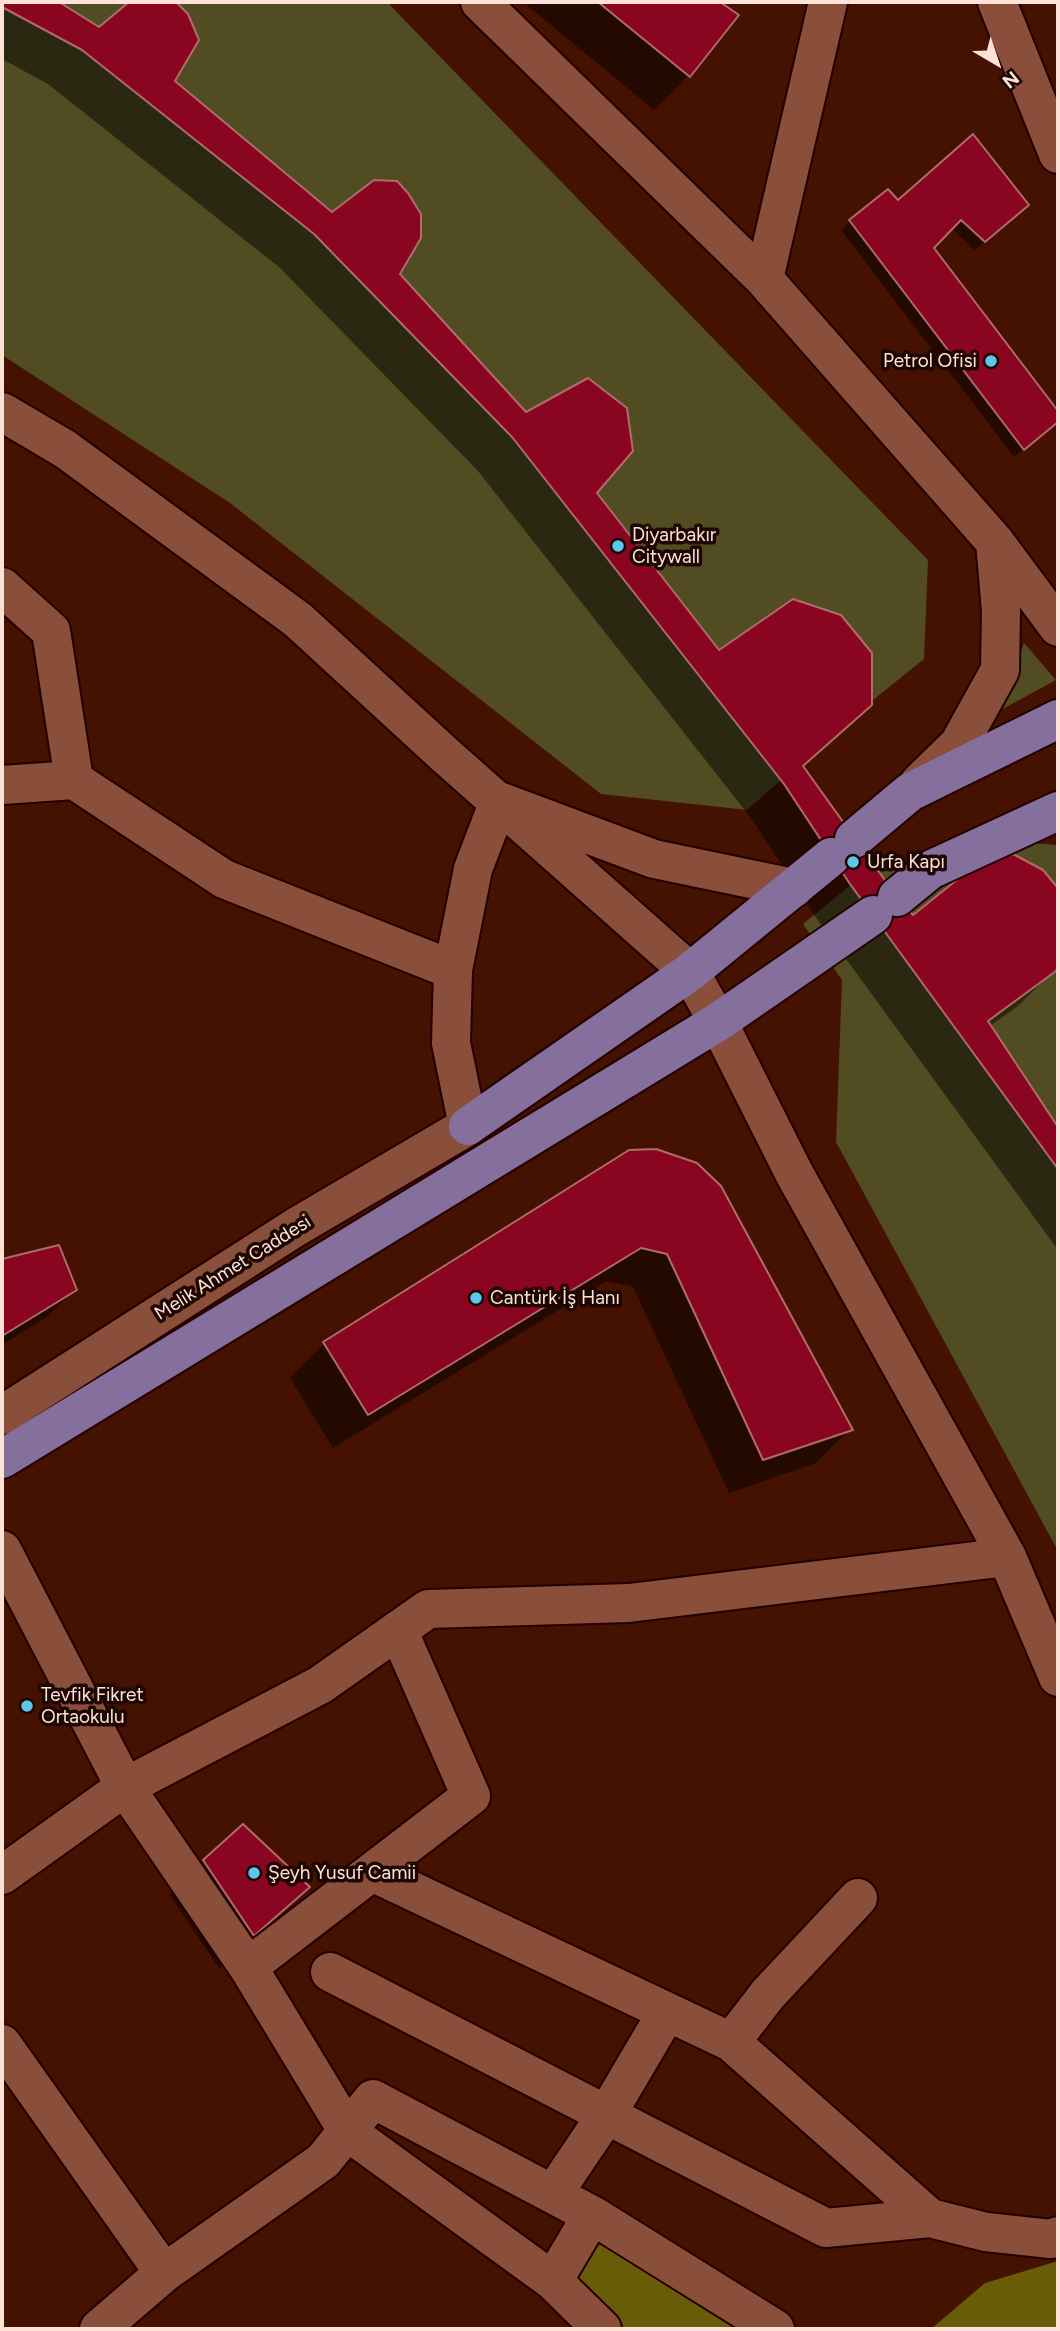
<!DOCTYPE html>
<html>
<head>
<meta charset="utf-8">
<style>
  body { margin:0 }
  #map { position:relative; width:1060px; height:2331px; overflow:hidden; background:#451100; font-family:Figtree,sans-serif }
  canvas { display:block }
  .frame { position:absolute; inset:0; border:4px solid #fee2d8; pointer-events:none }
  .north { position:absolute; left:962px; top:28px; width:70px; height:70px; -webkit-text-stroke:5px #1d0702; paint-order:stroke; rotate:141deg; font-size:19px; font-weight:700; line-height:28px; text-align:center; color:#fee2d8 }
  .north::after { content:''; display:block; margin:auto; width:24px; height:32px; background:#fee2d8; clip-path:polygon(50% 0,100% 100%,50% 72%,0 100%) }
</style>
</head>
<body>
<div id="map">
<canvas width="1060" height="2331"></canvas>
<div class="frame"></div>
<div class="north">N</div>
</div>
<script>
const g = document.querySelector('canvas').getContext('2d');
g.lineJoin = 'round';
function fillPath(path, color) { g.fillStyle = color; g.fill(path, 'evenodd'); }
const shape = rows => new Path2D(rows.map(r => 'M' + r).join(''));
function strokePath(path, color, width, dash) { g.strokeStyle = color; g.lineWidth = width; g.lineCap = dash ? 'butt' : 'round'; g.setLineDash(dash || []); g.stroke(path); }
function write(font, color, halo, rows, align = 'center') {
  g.font = font + ' Figtree,sans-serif'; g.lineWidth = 7; g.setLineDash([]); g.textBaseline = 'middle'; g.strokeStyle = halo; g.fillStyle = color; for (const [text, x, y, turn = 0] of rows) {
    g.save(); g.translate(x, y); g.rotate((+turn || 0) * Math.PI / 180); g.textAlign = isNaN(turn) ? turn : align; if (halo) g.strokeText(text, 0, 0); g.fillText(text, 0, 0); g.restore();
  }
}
const green = shape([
  [2,2,387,2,928,560,924,659,853,716,747,810,601,794,230,503,2,355],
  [1024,643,1056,680,999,711],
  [1018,842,1058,845,1058,1551,836,1142,842,980,803,924,890,853,907,869]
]);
const forest = shape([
  [602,2237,751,2329,625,2329,573,2278],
  [1058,2261,1058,2329,931,2329,985,2283]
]);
const shadow = shape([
  [2,2,54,2,99,29,132,2,173,2,187,15,173,82,398,274,594,493,719,652,870,704,803,768,852,840,912,917,1041,872,1058,891,1058,960,1054,970,1019,1005,989,1027,1058,1131,1058,1250,817,919,751,818,478,471,280,268,48,84,2,59],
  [523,2,718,2,737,16,688,76,654,110],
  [898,203,1018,214,975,250,951,228,931,248,1058,414,1058,420,1052,426,1014,457,841,230,850,221],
  [629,1152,850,1429,816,1463,729,1493,633,1287,606,1281,333,1448,290,1378,324,1344],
  [58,1248,75,1289,48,1316,2,1345,2,1261],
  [204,1861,307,1887,274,1921,219,1968,170,1895]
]);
const building = shape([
  [2,2,59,2,99,27,129,2,176,2,188,14,199,40,175,81,332,212,374,180,397,181,408,193,421,214,421,238,400,274,526,412,588,378,627,408,633,451,597,493,719,650,793,599,841,615,872,653,872,705,803,766,897,897,913,915,973,867,1013,854,1043,870,1058,888,1058,965,1056,971,988,1021,1058,1127,1058,1169,850,884,784,784,512,437,314,234,82,50,2,7,2,2],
  [598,2,720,2,739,15,690,77,598,2],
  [973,134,1029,205,985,242,961,220,934,248,1058,411,1058,422,1024,450,849,220,888,189,898,200,973,134],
  [656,1149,697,1163,721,1186,853,1430,763,1460,667,1254,641,1248,368,1415,323,1342,629,1150,656,1149],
  [59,1245,77,1290,2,1336,2,1259,59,1245],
  [243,1824,310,1887,254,1936,203,1860,243,1824]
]);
const minor = shape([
  [480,2,764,279,995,542,1058,627],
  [997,2,1058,154],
  [764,279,828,2],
  [2,412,65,449,298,620,445,755,690,972,718,1022,794,1173,1007,1557,1058,1677],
  [2,587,51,631,74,780],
  [919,783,959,744,1000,670,1001,611,995,542],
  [2,785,74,780,224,879,453,970],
  [2,1415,296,1227,468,1126,451,1043,453,970,473,869,499,801,654,859,794,888],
  [2,1550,125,1787,248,1967,348,2132,553,2281,602,2329],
  [372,1872,731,2042,930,2218,986,2232,1051,2239,1058,2236],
  [2,1875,125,1787,320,1685,428,1609,629,1603,1007,1557],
  [248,1967,471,1796,398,1630],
  [330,1972,826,2228,930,2218],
  [731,2042,768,1994,858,1898],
  [2,2044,164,2273],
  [553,2194,607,2114,667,2012],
  [592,2215,775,2329],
  [99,2329,164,2273,323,2161,373,2099,592,2215,553,2281]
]);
const major = shape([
  [854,839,910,792,1058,719],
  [897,897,930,870,1058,811],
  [468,1126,690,972,831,857],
  [2,1459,718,1022,873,915]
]);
const markers = [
  [991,361,7,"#5cc7e8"],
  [618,546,7,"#5cc7e8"],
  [853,862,7,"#5cc7e8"],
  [476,1298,7,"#5cc7e8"],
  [27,1706,7,"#5cc7e8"],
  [254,1873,7,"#5cc7e8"]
];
const poiNames = [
  ["Petrol Ofisi",977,361,"right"],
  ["Diyarbakır",632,535],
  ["Citywall",632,557],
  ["Urfa Kapı",867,862],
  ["Cantürk İş Hanı",490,1298],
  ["Tevfik Fikret",41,1695],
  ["Ortaokulu",41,1717],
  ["Şeyh Yusuf Camii",268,1873]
];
const streetNames = [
  ["Melik Ahmet Caddesi",233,1268,-32]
];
fillPath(green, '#524c23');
fillPath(forest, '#685c09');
fillPath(shadow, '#0007');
fillPath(building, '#8a0620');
strokePath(building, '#ae6c6b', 2);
strokePath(minor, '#240100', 42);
strokePath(major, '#240100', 42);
strokePath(minor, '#894f3a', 38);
strokePath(major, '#856f9d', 38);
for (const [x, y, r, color] of markers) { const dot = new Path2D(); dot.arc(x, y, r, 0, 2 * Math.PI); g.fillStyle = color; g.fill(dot); strokePath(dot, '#1d0702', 2.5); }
write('19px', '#fee2d8', '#1d0702', poiNames, 'left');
write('19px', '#fee2d8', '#1d0702', streetNames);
</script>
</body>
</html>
